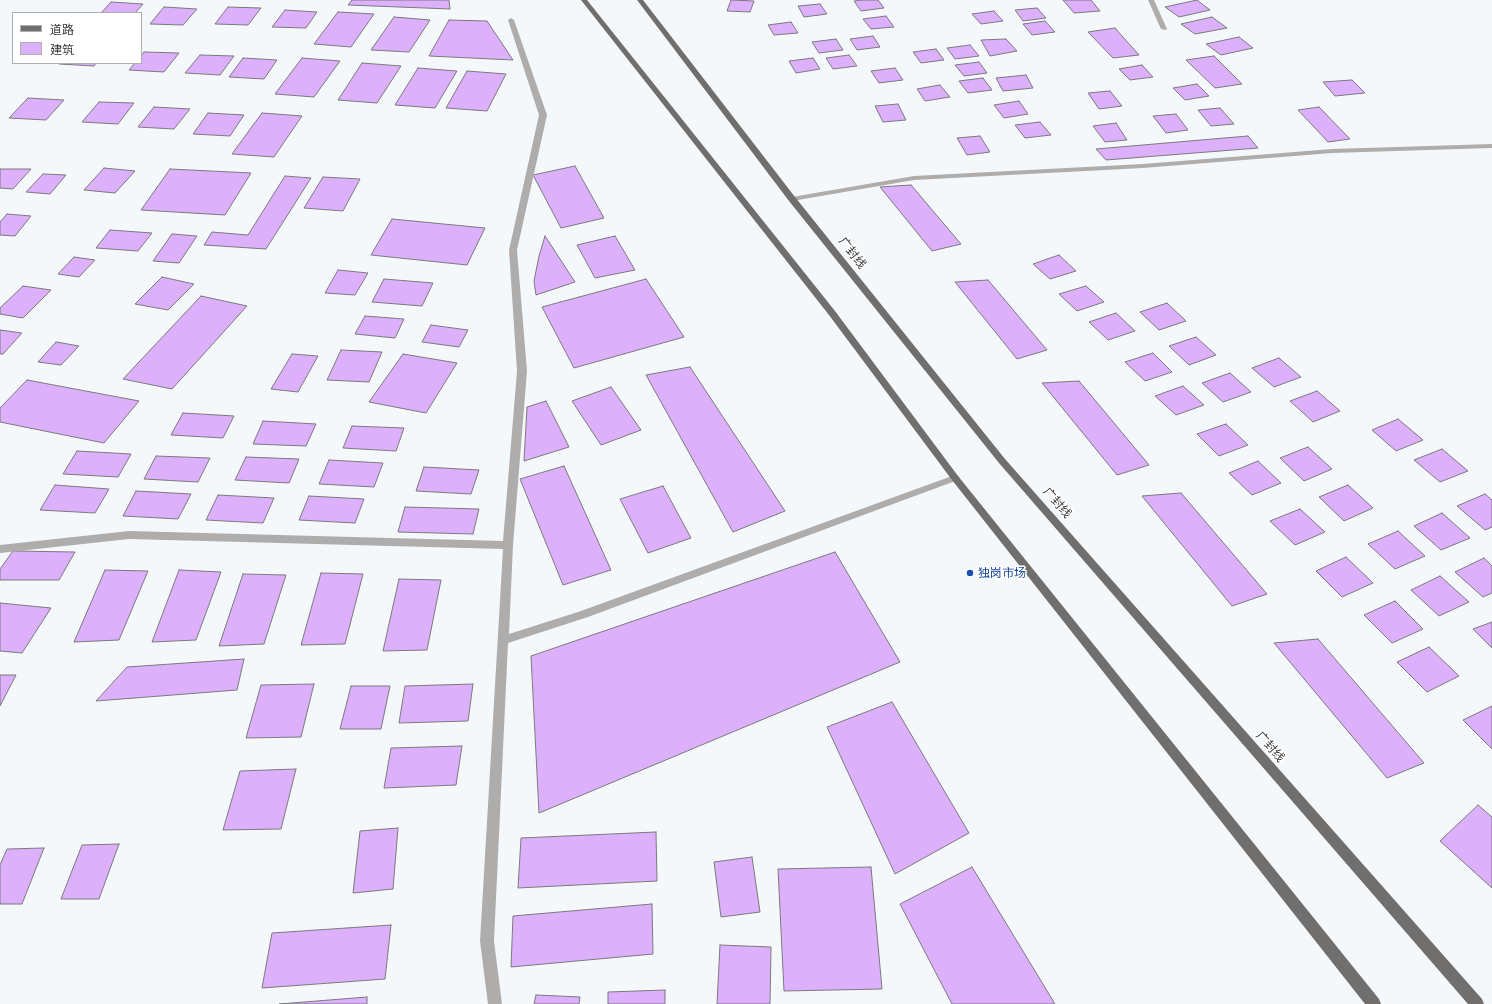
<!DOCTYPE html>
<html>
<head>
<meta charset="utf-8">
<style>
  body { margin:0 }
  #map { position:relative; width:1492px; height:1004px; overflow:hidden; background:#f5f8fb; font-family:Cabin,"Noto Sans SC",sans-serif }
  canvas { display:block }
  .legend { position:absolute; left:12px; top:12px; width:130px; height:52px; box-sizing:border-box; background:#fff; border:1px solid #afafb0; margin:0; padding:5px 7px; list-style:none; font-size:12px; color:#373839 }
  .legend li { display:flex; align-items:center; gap:8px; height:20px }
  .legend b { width:20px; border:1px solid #afafb0 }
</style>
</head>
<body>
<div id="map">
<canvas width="1492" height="1004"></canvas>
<ul class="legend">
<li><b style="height:5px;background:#716f6d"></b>道路</li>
<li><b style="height:11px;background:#dcb0fb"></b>建筑</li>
</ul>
</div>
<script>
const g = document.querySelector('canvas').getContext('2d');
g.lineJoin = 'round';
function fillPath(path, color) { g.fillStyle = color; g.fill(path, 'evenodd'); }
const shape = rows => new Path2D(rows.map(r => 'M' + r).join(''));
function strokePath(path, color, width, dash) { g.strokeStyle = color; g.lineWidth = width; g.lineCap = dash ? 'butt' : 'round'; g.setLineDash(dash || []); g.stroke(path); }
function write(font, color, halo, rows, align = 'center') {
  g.font = font + ' Cabin,"Noto Sans SC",sans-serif'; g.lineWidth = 3; g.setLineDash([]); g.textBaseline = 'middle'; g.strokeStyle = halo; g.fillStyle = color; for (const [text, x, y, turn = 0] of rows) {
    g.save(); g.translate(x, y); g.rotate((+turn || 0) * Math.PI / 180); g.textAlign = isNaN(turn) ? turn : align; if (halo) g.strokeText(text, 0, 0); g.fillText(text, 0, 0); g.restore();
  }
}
const building = shape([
  [352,0,449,0,450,9,348,5,352,0],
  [731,0,754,1,750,12,727,11,731,0],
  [862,0,878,0,884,8,861,11,854,1,862,0],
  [1063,0,1091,0,1100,11,1074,13,1063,0],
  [1197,0,1210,10,1179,17,1165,7,1197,0],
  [111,2,143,4,135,13,101,13,111,2],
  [820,4,827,14,804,17,798,6,820,4],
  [164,7,197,9,183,25,150,24,164,7],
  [228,7,261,8,248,25,215,24,228,7],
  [1037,8,1046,18,1023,21,1015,10,1037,8],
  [285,10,317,12,306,28,272,27,285,10],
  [994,11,1003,21,981,24,972,14,994,11],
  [338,12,374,14,351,47,314,44,338,12],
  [886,16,894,27,871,29,863,19,886,16],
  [394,17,430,20,409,52,371,50,394,17],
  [1212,17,1227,28,1195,34,1181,24,1212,17],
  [449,20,487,21,513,60,429,56,449,20],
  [1045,21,1055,32,1032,35,1023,24,1045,21],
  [791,22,798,33,774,35,768,25,791,22],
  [1115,28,1139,55,1113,58,1088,32,1115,28],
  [873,36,880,47,857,50,850,39,873,36],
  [1239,37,1253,48,1221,55,1206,44,1239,37],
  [836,39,843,50,819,53,812,42,836,39],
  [1006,39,1017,51,990,56,981,40,1006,39],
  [970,45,979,56,955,59,947,48,970,45],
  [936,49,944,60,921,63,913,52,936,49],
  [144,52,179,53,164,72,129,70,135,63,141,63,141,56,144,52],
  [200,55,234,56,220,75,185,73,200,55],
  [849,55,857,66,833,69,826,58,849,55],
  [1214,56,1242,84,1215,88,1186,60,1214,56],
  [243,58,277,60,264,79,229,77,243,58],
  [302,58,340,61,314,97,275,94,302,58],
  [813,58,820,69,796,73,789,61,813,58],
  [979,62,987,73,964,76,955,65,979,62],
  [60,63,96,63,94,66,59,64,60,63],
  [362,63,401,66,377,103,338,100,362,63],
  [1142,65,1153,77,1130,80,1119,69,1142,65],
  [418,68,457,71,435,108,395,105,418,68],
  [895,68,903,80,879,83,871,71,895,68],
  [467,71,506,74,487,111,446,108,467,71],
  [1026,75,1033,88,1003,91,996,78,1026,75],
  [983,78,992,90,968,93,959,81,983,78],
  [1352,80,1365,93,1335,96,1323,82,1352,80],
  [1197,84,1209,96,1185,100,1173,88,1197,84],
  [940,85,950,97,925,101,917,89,940,85],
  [1110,91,1122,106,1099,109,1088,93,1110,91],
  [28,98,64,100,46,120,9,118,28,98],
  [1019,101,1028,114,1004,118,994,105,1019,101],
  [99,102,134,103,118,124,82,122,99,102],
  [898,104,906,120,883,122,875,106,898,104],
  [154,107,190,109,174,129,138,127,154,107],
  [1319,107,1350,139,1328,142,1298,110,1319,107],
  [1220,108,1234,124,1211,126,1198,110,1220,108],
  [208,113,244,115,230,136,193,134,208,113],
  [262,113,302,116,274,157,232,154,262,113],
  [1176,114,1188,130,1166,133,1153,116,1176,114],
  [1040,122,1051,135,1025,138,1015,125,1040,122],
  [1116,123,1127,140,1105,142,1093,126,1116,123],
  [980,136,990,152,967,155,957,138,980,136],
  [1248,136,1258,148,1106,160,1096,149,1248,136],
  [575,166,604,218,561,228,533,175,575,166],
  [104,168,135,171,115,193,84,190,104,168],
  [0,169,31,169,13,189,0,188,0,169],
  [170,169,251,173,225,215,141,210,170,169],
  [43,174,66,175,50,194,26,192,43,174],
  [285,176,311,178,266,249,204,245,212,232,248,235,285,176],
  [323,177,360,179,343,211,304,208,323,177],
  [911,185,961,244,932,251,880,187,911,185],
  [7,214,31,216,15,236,0,235,0,222,7,214],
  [392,219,485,228,467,265,371,255,392,219],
  [110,230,152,233,138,251,96,248,110,230],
  [172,234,197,236,179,263,153,261,172,234],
  [545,236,575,282,536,295,534,281,539,256,545,236],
  [615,236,635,270,595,278,577,245,615,236],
  [1059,255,1076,271,1050,279,1033,264,1059,255],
  [74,257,95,260,79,277,58,274,74,257],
  [338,270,368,273,355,295,325,293,338,270],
  [162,277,194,284,168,310,135,304,162,277],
  [384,279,433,283,422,306,372,302,384,279],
  [646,279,684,337,574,368,542,307,646,279],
  [988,280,1047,350,1017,359,955,282,988,280],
  [23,286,51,290,23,318,0,314,0,308,23,286],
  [1086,286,1104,302,1077,311,1059,294,1086,286],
  [201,296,247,306,172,389,123,379,201,296],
  [1167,303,1186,321,1159,330,1140,312,1167,303],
  [1116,313,1135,331,1108,340,1089,322,1116,313],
  [365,316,404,319,395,338,355,334,365,316],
  [431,325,468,330,459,347,422,342,431,325],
  [0,330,22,333,3,354,0,354,0,330],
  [1196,337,1216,355,1189,365,1169,346,1196,337],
  [56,342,79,346,61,365,38,362,56,342],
  [341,350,382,352,369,382,327,380,341,350],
  [1153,353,1172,372,1145,381,1125,362,1153,353],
  [292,354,318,356,298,392,271,389,292,354],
  [403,354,457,363,426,413,369,402,403,354],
  [1279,358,1301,377,1274,387,1252,368,1279,358],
  [690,367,785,511,733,532,646,375,690,367],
  [1230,373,1251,392,1223,402,1202,383,1230,373],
  [27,380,139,401,104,443,0,422,0,408,27,380],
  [1079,381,1149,465,1117,475,1042,383,1079,381],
  [1183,386,1204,405,1176,415,1155,396,1183,386],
  [611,387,641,430,601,445,572,401,611,387],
  [1317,391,1340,411,1313,422,1290,401,1317,391],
  [546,401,569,447,524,461,527,407,546,401],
  [183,413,234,416,223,438,171,435,183,413],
  [1398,419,1423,440,1396,451,1372,430,1398,419],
  [263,421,316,424,306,446,253,444,263,421],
  [1226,424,1248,445,1219,456,1197,434,1226,424],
  [352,426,404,428,396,451,343,448,352,426],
  [1308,447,1332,469,1304,481,1280,458,1308,447],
  [1442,449,1468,471,1440,482,1414,460,1442,449],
  [77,451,131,454,118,477,63,474,77,451],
  [156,456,210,458,198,482,144,479,156,456],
  [246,457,299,459,289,483,235,480,246,457],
  [329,460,383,463,374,487,319,484,329,460],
  [1258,461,1281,483,1252,495,1229,473,1258,461],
  [564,466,611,570,563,585,520,479,564,466],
  [424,467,479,470,471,494,416,491,424,467],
  [55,485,109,489,95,513,40,510,55,485],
  [1348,485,1373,508,1344,521,1319,497,1348,485],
  [663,486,691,538,648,553,620,499,663,486],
  [136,491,191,494,178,519,123,516,136,491],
  [1181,493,1267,594,1232,606,1142,496,1181,493],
  [1485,494,1492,500,1492,527,1485,530,1457,506,1485,494],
  [218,495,274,498,263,523,206,520,218,495],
  [309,496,364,499,355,523,299,520,309,496],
  [405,507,479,509,473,534,398,532,405,507],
  [1300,509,1325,532,1295,545,1270,521,1300,509],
  [1442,513,1470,538,1441,550,1414,526,1442,513],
  [1398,531,1425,556,1395,569,1368,544,1398,531],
  [13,551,75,552,59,580,0,580,0,569,13,551],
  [835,552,900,662,539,813,531,656,835,552],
  [1346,557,1373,583,1342,597,1316,571,1346,557],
  [1484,558,1492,566,1492,593,1483,597,1455,572,1484,558],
  [105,570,148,571,119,640,74,642,105,570],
  [179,570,221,572,196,640,152,642,179,570],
  [321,573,363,574,345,644,301,645,321,573],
  [243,574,286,575,264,644,219,646,243,574],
  [1440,576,1469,602,1439,616,1411,590,1440,576],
  [399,579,441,580,427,650,383,651,399,579],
  [1395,601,1423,629,1392,643,1364,615,1395,601],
  [0,603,51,608,22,653,0,651,0,603],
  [1492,622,1492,648,1473,629,1492,622],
  [1318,639,1424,763,1387,778,1274,643,1318,639],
  [1429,647,1459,676,1427,692,1397,662,1429,647],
  [244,659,237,690,96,701,127,667,244,659],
  [0,675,16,675,0,706,0,675],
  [314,684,301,737,246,738,261,685,314,684],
  [473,684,468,721,399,723,405,686,473,684],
  [351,686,390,686,381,729,340,729,351,686],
  [892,702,969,833,895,874,827,727,892,702],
  [1492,706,1492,749,1463,720,1492,706],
  [462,746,456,785,384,788,391,748,462,746],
  [296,769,281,829,223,830,240,771,296,769],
  [1478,805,1492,817,1492,888,1440,841,1478,805],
  [398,828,393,889,353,893,360,831,398,828],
  [656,832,657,881,518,888,521,838,656,832],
  [119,844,99,899,61,899,82,845,119,844],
  [44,848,22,904,0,904,0,865,7,849,44,848],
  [752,857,760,912,721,917,714,862,752,857],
  [871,867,882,989,784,991,778,869,871,867],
  [972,867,1055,1004,952,1004,900,904,972,867],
  [652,904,653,954,511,967,513,916,652,904],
  [391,925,385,979,262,988,272,933,391,925],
  [720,945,771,947,770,1004,717,1004,720,945],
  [665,990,665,1004,608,1004,608,992,665,990],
  [536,995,580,997,579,1004,534,1004,536,995],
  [367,997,367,1004,279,1004,367,997]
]);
const minor = shape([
  [1148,0,1154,0,1167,29,1166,30,1161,29,1148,0],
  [511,18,514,20,547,115,517,250,527,371,513,545,509,634,581,611,952,476,958,476,960,478,958,480,588,617,508,643,494,941,502,1004,488,1004,480,941,503,549,129,539,0,553,0,545,129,531,503,541,517,371,509,250,539,115,508,20,511,18],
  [1492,144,1492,148,1332,153,1143,168,914,180,792,201,788,199,792,197,914,176,1143,164,1332,149,1492,144]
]);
const primary = shape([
  [581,0,587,0,835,311,958,476,1379,999,1381,1004,1365,1004,952,480,829,315,581,0],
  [637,0,643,0,795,197,1005,459,1482,999,1484,1004,1468,1004,999,463,789,201,637,0]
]);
const markers = [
  [970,573,4,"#1a4fb4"]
];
const streetNames = [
  ["广封线",852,253,52],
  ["广封线",1057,503,49],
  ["广封线",1270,747,49]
];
const transitNames = [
  ["独岗市场",978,573]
];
fillPath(building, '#dcb0fb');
strokePath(building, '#7b797d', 1);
fillPath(minor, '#aeadab');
fillPath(primary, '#716f6d');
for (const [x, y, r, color] of markers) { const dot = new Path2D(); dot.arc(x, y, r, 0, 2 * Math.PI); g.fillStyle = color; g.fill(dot); strokePath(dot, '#fff', 1.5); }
write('12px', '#373839', '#fff', streetNames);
write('12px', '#164399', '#fff', transitNames, 'left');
</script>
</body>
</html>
